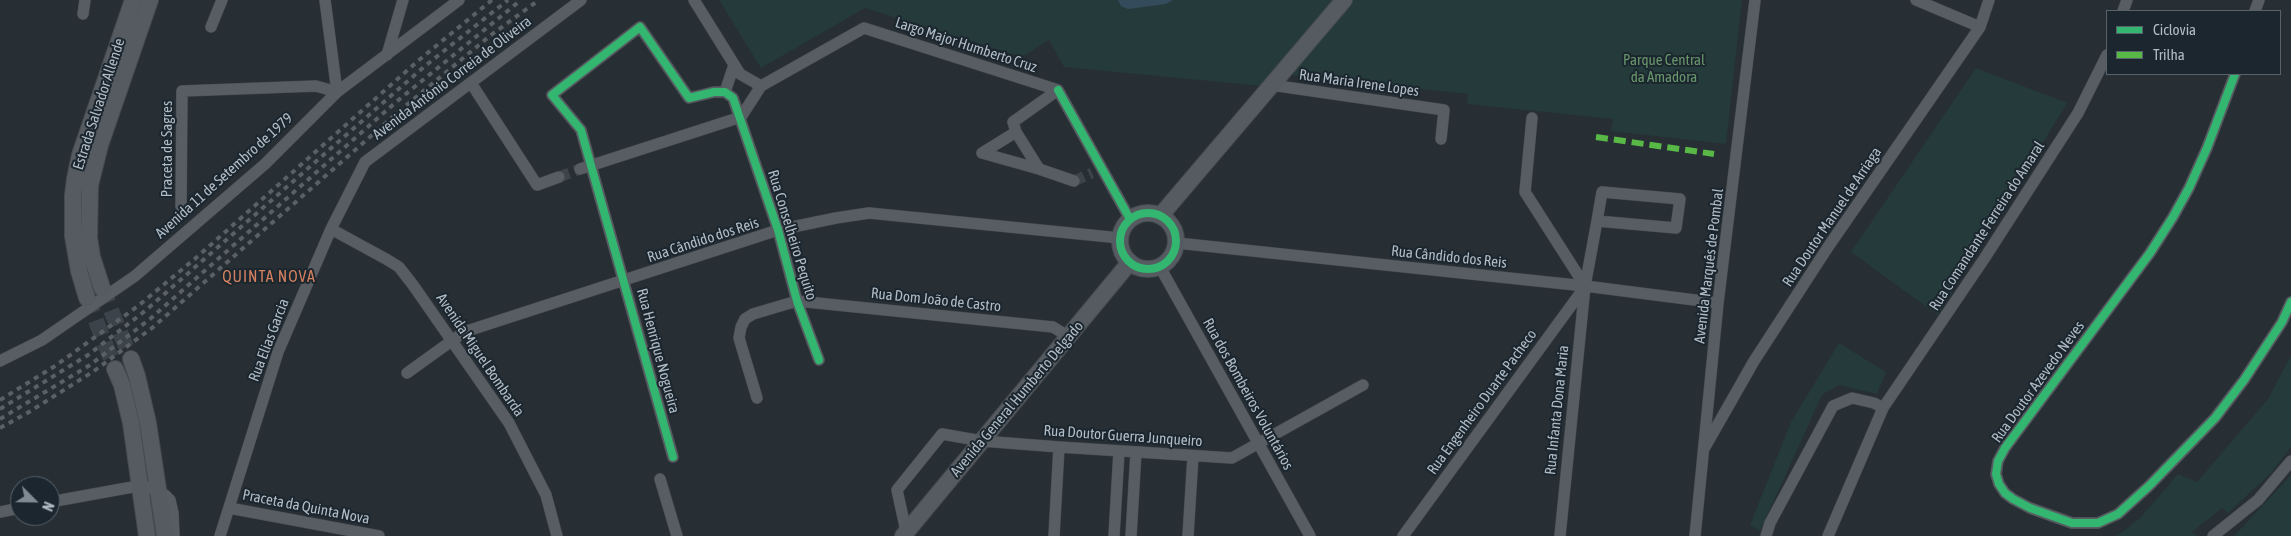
<!DOCTYPE html>
<html>
<head>
<meta charset="utf-8">
<style>
  body { margin:0 }
  #map { position:relative; width:2291px; height:536px; overflow:hidden; background:#272e34; font-family:"Asap Condensed",sans-serif }
  canvas { display:block }
  .legend { position:absolute; left:2106px; top:10px; width:175px; height:65px; box-sizing:border-box; background:#1b262e; border:1px solid #57626b; margin:0; padding:6px 9px; list-style:none; font-size:15px; color:#b0bcc6 }
  .legend li { display:flex; align-items:center; gap:10px; height:25px }
  .legend b { width:25px; border:1px solid #57626b }
  .north { position:absolute; left:10px; top:476px; width:50px; height:50px; box-sizing:border-box; background:#1b262e; border:1px solid #57626b; border-radius:50%; rotate:113deg; font-size:14px; font-weight:700; line-height:20px; text-align:center; color:#b0bcc6 }
  .north::after { content:''; display:block; margin:auto; width:18px; height:22px; background:#808a93; clip-path:polygon(50% 0,100% 100%,50% 72%,0 100%) }
</style>
</head>
<body>
<div id="map">
<canvas width="2291" height="536"></canvas>
<ul class="legend">
<li><b style="height:6px;background:#33b770"></b>Ciclovia</li>
<li><b style="height:6px;background:#58b947"></b>Trilha</li>
</ul>
<div class="north">N</div>
</div>
<script>
const g = document.querySelector('canvas').getContext('2d');
g.lineJoin = 'round';
function fillPath(path, color) { g.fillStyle = color; g.fill(path, 'evenodd'); }
const shape = rows => new Path2D(rows.map(r => 'M' + r).join(''));
function strokePath(path, color, width, dash) { g.strokeStyle = color; g.lineWidth = width; g.lineCap = dash ? 'butt' : 'round'; g.setLineDash(dash || []); g.stroke(path); }
function write(font, color, halo, rows, align = 'center') {
  g.font = font + ' "Asap Condensed",sans-serif'; g.lineWidth = 4; g.setLineDash([]); g.textBaseline = 'middle'; g.strokeStyle = halo; g.fillStyle = color; for (const [text, x, y, turn = 0] of rows) {
    g.save(); g.translate(x, y); g.rotate((+turn || 0) * Math.PI / 180); g.textAlign = isNaN(turn) ? turn : align; if (halo) g.strokeText(text, 0, 0); g.fillText(text, 0, 0); g.restore();
  }
}
const green = shape([
  [719,0,1742,0,1726,144,1611,131,1613,119,1467,104,1468,94,1272,73,1262,86,1064,67,1049,40,1022,57,865,8,761,68],
  [1976,68,2067,103,1938,315,1851,252],
  [1839,343,1886,372,1877,394,1839,385,1822,395,1760,531,1750,525,1791,422],
  [2291,355,2291,447,2272,472,2228,513,2222,508,2192,532,2198,536,2115,536,2121,533,2140,518,2178,474,2197,482,2268,399],
  [2291,475,2291,536,2234,536,2236,534]
]);
const water = shape([
  [1118,0,1173,0,1166,4,1128,9,1121,6]
]);
const streetTunnel = shape([
  [559,177,580,169],
  [1074,181,1092,173]
]);
const secondaryTunnel = shape([
  [102,288,131,359],
  [87,298,115,369]
]);
const street = shape([
  [694,0,740,74,761,86],
  [1916,0,1980,27],
  [2123,11,2127,0],
  [2255,11,2259,0],
  [83,14,85,0],
  [211,27,222,0],
  [387,55,403,0],
  [2235,74,2207,148,2189,188,2173,217,2150,253,2005,448,1998,461,1996,474,1999,484,2005,493,2013,499,2030,508,2072,523,2098,523,2118,514,2149,486,2215,418,2244,380,2282,322,2291,302],
  [471,83,537,185,559,177],
  [1271,85,1444,110,1441,139],
  [1058,90,1130,219],
  [725,92,734,65],
  [1532,118,1525,192,1585,286],
  [1016,132,1039,169,982,153,1016,132,1013,122,1058,90],
  [580,169,741,117,761,86,864,28,1058,90],
  [1039,169,1074,181],
  [181,206,182,91,316,86,337,92,325,0],
  [331,229,386,259,399,267,413,285,509,423,546,495,557,536],
  [1177,243,1585,286,1718,303],
  [1160,267,1310,536],
  [0,361,42,340,135,276,265,164,337,92,459,0],
  [407,373,464,332,778,230,836,218,869,213,1120,238],
  [757,398,739,338,741,327,745,319,753,314,797,301,1053,327,1069,337],
  [1705,447,1754,361,1828,247,1980,27,1989,0],
  [673,457,581,130,552,95,640,27,689,98,714,92,725,92,733,98,778,230,797,301,819,360],
  [660,479,677,536],
  [50,502,127,488,140,486,151,488,165,495,170,500,173,513,174,536],
  [229,508,379,536],
  [0,512,20,508],
  [906,531,897,490,942,434,982,441,1059,447,1232,458,1363,385],
  [220,536,278,352,331,229,365,162,581,0],
  [1054,536,1059,447],
  [1114,536,1119,451],
  [1131,536,1136,452],
  [1188,536,1193,456],
  [1403,536,1584,288],
  [1560,536,1585,286,1597,221,1676,228,1680,199,1602,192,1597,221],
  [1695,536,1718,303,1755,0],
  [1766,536,1770,523,1833,406,1852,398,1874,403,1883,408],
  [1828,536,1883,408,1984,259,2078,113,2107,55],
  [2213,536,2258,500,2291,461]
]);
const secondary = shape([
  '1120 241a28 28 0 1 1 56 0a28 28 0 1 1-56 0Z',
  [1161,215,1344,0],
  [102,288,92,257,89,238,90,185,100,145,150,0],
  [87,298,79,271,73,236,73,195,75,179,80,155,133,0],
  [131,359,137,376,148,423,165,536],
  [115,369,122,385,131,423,147,536],
  [903,536,1130,262]
]);
const rail = shape([
  [0,400,55,366,138,306,197,257,419,60,492,0],
  [0,409,88,355,145,311,425,66,508,0],
  [0,419,90,365,150,319,396,102,521,0],
  [0,428,29,412,94,371,152,328,403,108,491,35,539,0]
]);
const quiet = shape([
  [1596,137,1714,154]
]);
const cycleway = shape([
  [2235,74,2207,148,2189,188,2173,217,2150,253,2005,448,1998,461,1996,474,1999,484,2005,493,2013,499,2030,508,2072,523,2098,523,2118,514,2149,486,2215,418,2244,380,2282,322,2291,302],
  [1058,90,1130,219],
  '1120 241a28 28 0 1 1 56 0a28 28 0 1 1-56 0Z',
  [673,457,581,130,552,95,640,27,689,98,714,92,725,92,733,98,778,230,797,301,819,360]
]);
const streetNames = [
  ["Largo Major Humberto Cruz",966,45,18],
  ["Avenida António Correia de Oliveira",452,78,-37],
  ["Rua Maria Irene Lopes",1359,83,8],
  ["Estrada Salvador Allende",99,104,-72],
  ["Praceta de Sagres",167,149,-90],
  ["Avenida 11 de Setembro de 1979",224,176,-42],
  ["Rua Doutor Manuel de Arriaga",1832,217,-56],
  ["Rua Comandante Ferreira do Amaral",1987,226,-57],
  ["Rua Conselheiro Pequito",792,235,73],
  ["Rua Cândido dos Reis",703,240,-18],
  ["Rua Cândido dos Reis",1449,257,6],
  ["Avenida Marquês de Pombal",1709,266,-83],
  ["Rua Dom João de Castro",936,300,6],
  ["Rua Elias Garcia",269,340,-69],
  ["Rua Henrique Nogueira",658,351,75],
  ["Avenida Miguel Bombarda",480,355,56],
  ["Rua Doutor Azevedo Neves",2038,382,-54],
  ["Rua dos Bombeiros Voluntários",1248,394,61],
  ["Avenida General Humberto Delgado",1017,399,-50],
  ["Rua Engenheiro Duarte Pacheco",1482,402,-54],
  ["Rua Infanta Dona Maria",1557,410,-84],
  ["Rua Doutor Guerra Junqueiro",1123,436,4],
  ["Praceta da Quinta Nova",306,507,11]
];
const parkNames = [
  ["Parque Central",1664,60],
  ["da Amadora",1664,77]
];
const neighbourhoodNames = [
  ["QUINTA NOVA",269,277]
];
fillPath(green, '#253a3a');
fillPath(water, '#344b5c');
strokePath(streetTunnel, '#3c434a', 11, [11, 5.5]);
strokePath(secondaryTunnel, '#3c434a', 16, [16, 8]);
strokePath(street, '#454a4f', 12);
strokePath(secondary, '#454a4f', 18);
strokePath(street, '#575d62', 11);
strokePath(secondary, '#555b61', 16);
strokePath(rail, '#5a6166', 4, [5, 5]);
strokePath(quiet, '#58b947', 6, [12, 6]);
strokePath(cycleway, '#33b770', 8);
write('15px', '#b0bcc6', '#1b262e', streetNames);
write('15px', '#68966b', '#1b262e', parkNames);
g.letterSpacing = '1px';
write('16px', '#d2805f', '#1b262e', neighbourhoodNames);
g.letterSpacing = '0px';
</script>
</body>
</html>
